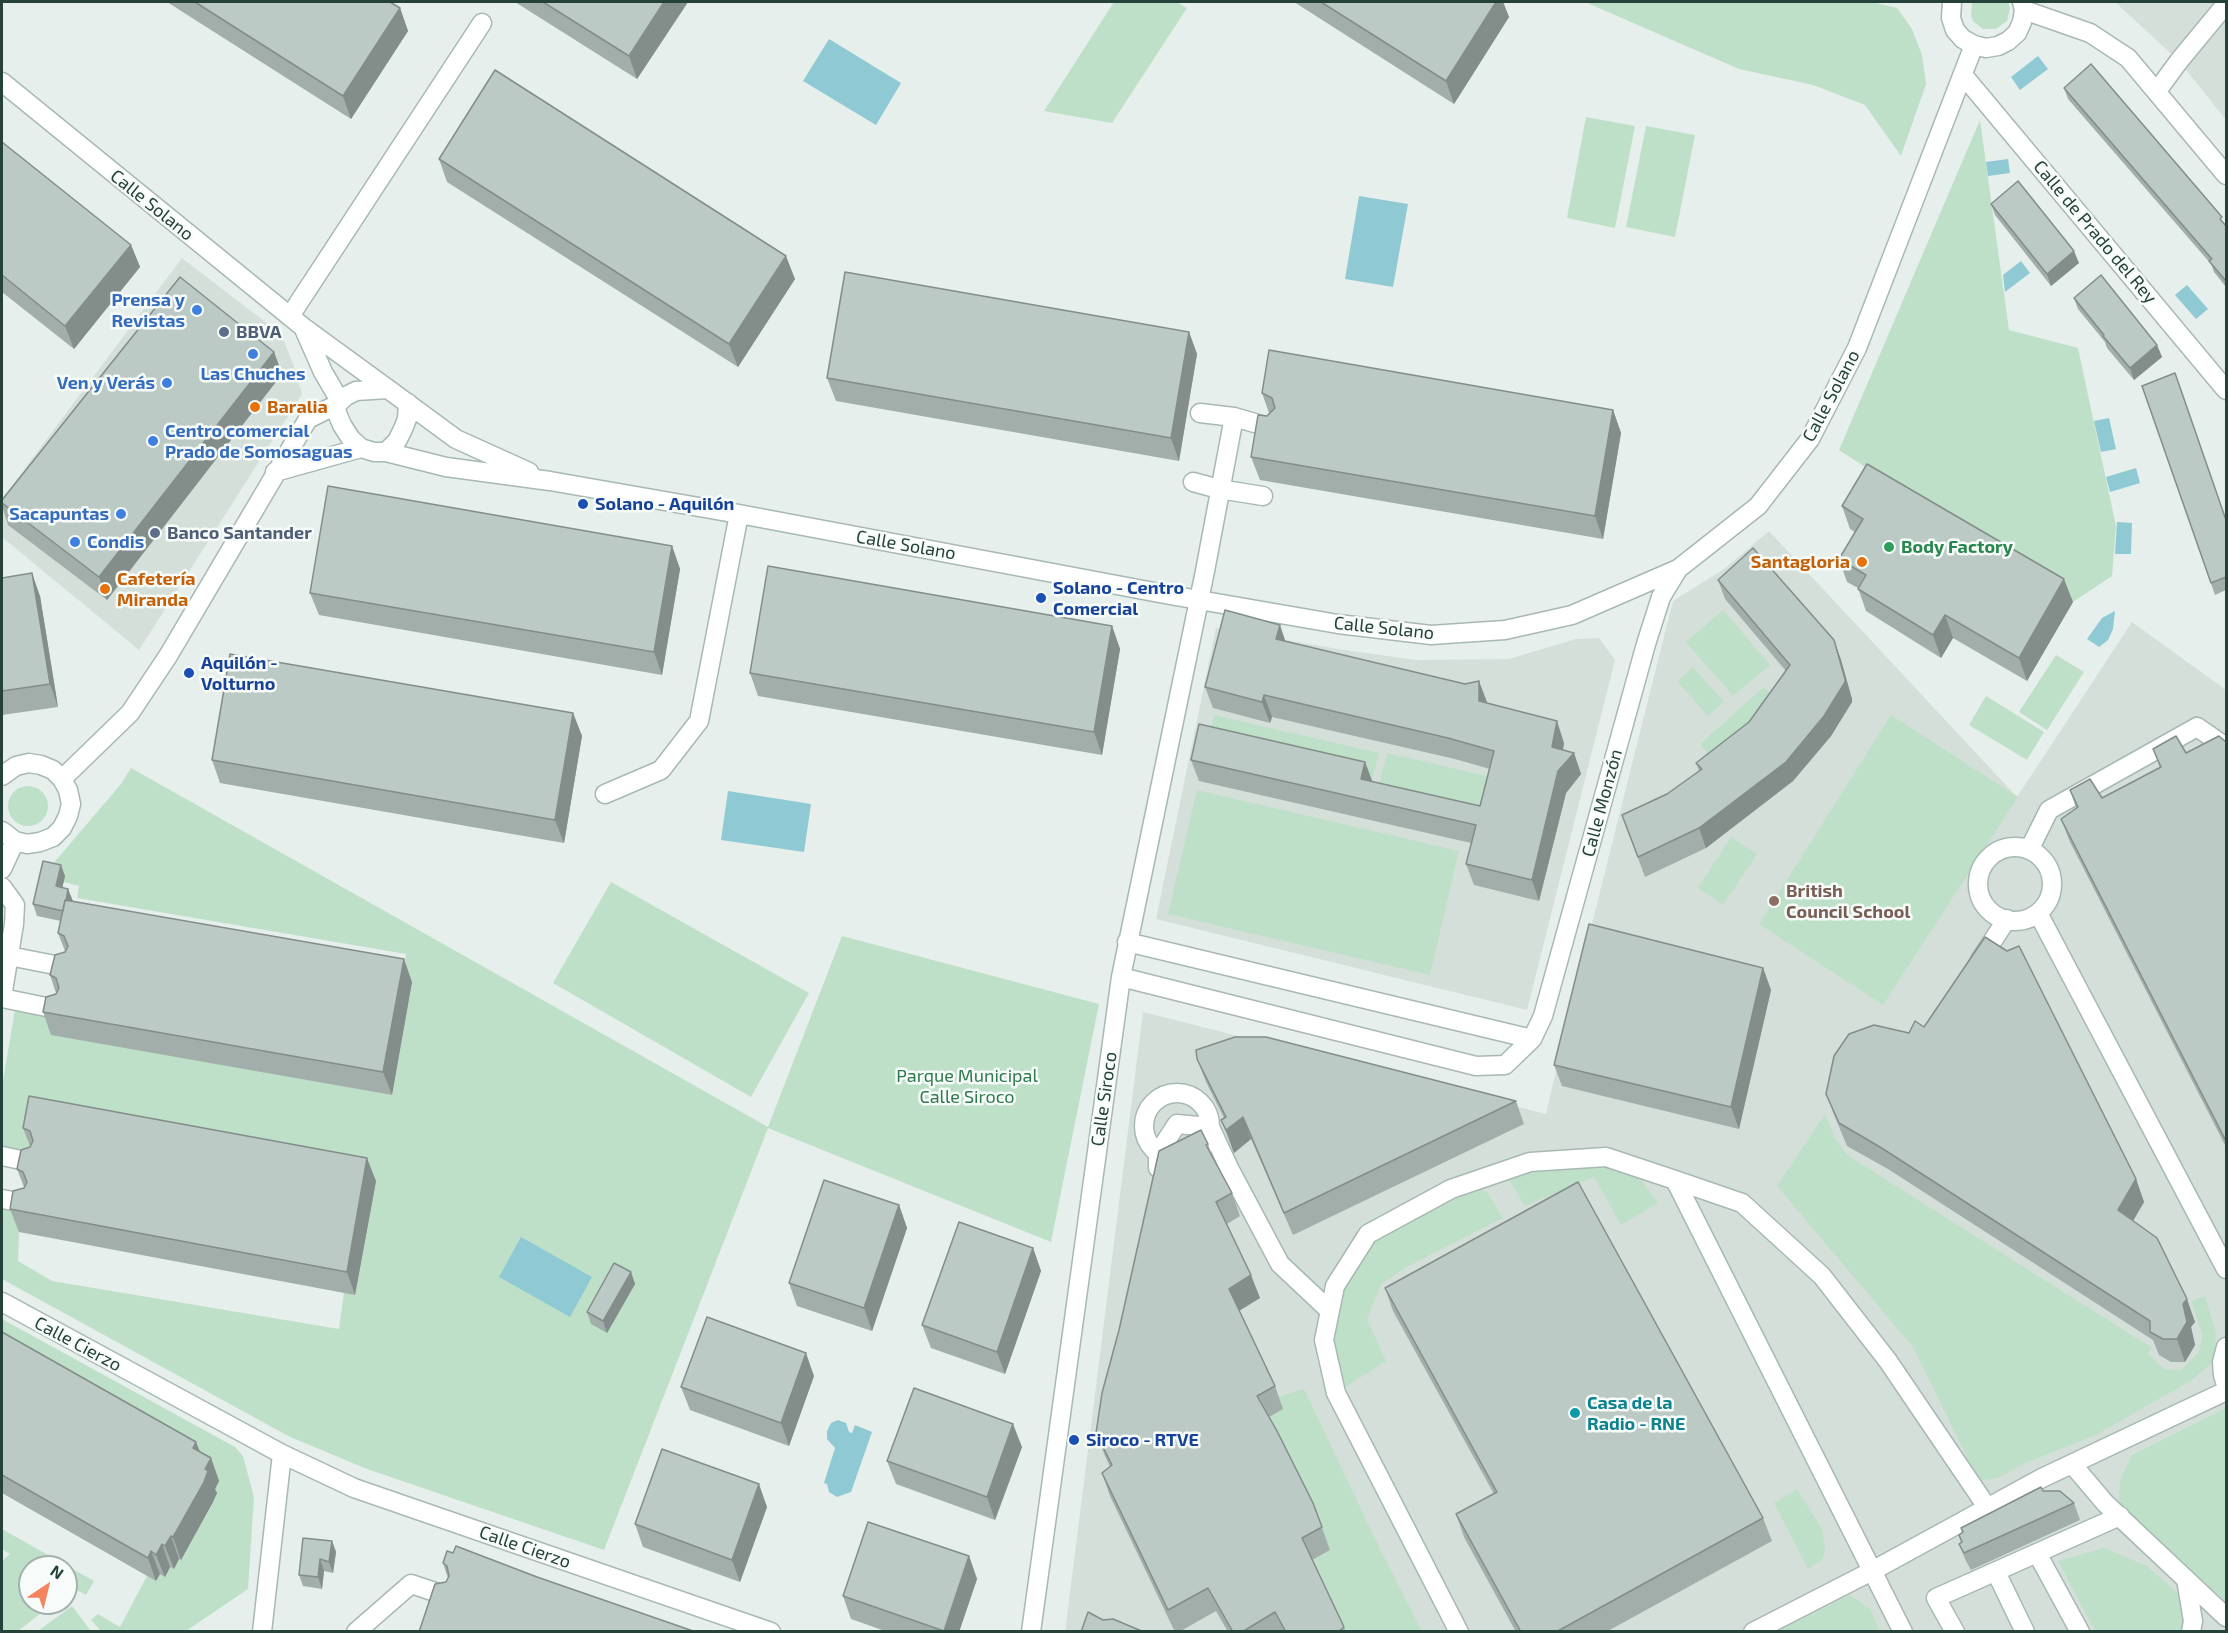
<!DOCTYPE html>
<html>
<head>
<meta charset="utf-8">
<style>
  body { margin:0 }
  #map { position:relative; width:2228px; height:1633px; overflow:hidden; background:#e6efeb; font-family:"Exo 2",sans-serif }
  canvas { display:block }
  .frame { position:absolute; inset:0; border:3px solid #24423a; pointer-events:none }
  .north { position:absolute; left:18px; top:1555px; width:60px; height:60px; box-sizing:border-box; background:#f7fbf9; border:2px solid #a3b1ad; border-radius:50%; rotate:35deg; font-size:16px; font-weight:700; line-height:24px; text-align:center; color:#24423a }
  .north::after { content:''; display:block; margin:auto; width:21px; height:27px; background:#f4845f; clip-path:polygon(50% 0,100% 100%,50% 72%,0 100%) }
</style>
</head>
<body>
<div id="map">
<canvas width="2228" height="1633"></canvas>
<div class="frame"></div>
<div class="north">N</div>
</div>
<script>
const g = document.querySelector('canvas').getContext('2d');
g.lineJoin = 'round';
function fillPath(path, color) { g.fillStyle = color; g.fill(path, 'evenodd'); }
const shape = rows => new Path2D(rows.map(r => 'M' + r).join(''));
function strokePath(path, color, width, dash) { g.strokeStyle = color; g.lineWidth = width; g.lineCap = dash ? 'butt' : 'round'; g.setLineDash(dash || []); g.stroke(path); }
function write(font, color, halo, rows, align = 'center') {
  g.font = font + ' "Exo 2",sans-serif'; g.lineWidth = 5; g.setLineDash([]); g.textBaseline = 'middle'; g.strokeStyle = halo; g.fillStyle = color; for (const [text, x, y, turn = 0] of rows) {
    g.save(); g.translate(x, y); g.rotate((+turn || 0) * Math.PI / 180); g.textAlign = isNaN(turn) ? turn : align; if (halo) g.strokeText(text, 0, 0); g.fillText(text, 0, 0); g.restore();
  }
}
const built = shape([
  [2115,2,2226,2,2226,120,2179,61],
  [182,258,281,334,293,364,302,394,139,650,2,537,2,499],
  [1769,531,2017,797,2132,622,2226,690,2226,1631,1065,1632,1143,1012,1546,1114,1568,1019,1673,601,1724,569],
  [1216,628,1338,649,1416,660,1509,659,1576,639,1599,638,1615,660,1527,1010,1156,919]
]);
const green = shape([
  [1114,2,1177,2,1187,8,1112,123,1044,111],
  [1585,2,1872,2,1897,8,1912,29,1922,55,1926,84,1901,156,1865,105,1813,85,1739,69],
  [1972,2,2008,2,2010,8,2007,21,1996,29,1983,29,1973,21,1971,15],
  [1586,117,1635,126,1615,228,1567,218],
  [1980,120,2009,330,2078,348,2116,526,2112,576,2073,602,1839,450],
  [1646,126,1695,135,1675,237,1626,227],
  [1723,610,1770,665,1733,696,1686,642],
  [2056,655,2084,672,2047,730,2019,712],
  [1693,667,1724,702,1708,716,1677,681],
  [1764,687,1777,702,1713,759,1700,744],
  [1986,696,2044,732,2027,760,1969,725],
  [1214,715,1379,753,1372,779,1208,741],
  [1891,715,2018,797,1883,1005,1759,924],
  [1387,753,1495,778,1485,822,1376,797],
  [131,768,768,1127,842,936,1099,1004,1051,1242,768,1128,604,1550,367,1469,290,1437,2,1279,2,1209,22,1213,19,1232,18,1261,52,1281,339,1329,344,1292,355,1294,375,1180,121,1133,30,1157,2,1151,2,1087,15,1009,55,1016,226,1065,392,1095,412,982,403,981,406,954,77,898,79,886,64,882,46,872,121,784],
  '8 806a20 20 0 1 1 40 0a20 20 0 1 1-40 0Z',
  [1197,790,1459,851,1430,975,1168,914],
  [1731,837,1757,854,1723,905,1698,888],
  [611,882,809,993,751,1097,553,983],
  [1825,1114,1835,1138,1847,1155,2152,1348,2148,1353,2164,1369,2181,1370,2199,1352,2203,1336,2191,1301,2205,1296,2216,1333,2214,1361,2192,1380,2096,1435,2025,1463,1998,1478,1976,1481,1967,1457,1913,1347,1777,1186],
  [1616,1160,1641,1180,1658,1203,1621,1225,1594,1177,1525,1206,1510,1181,1517,1166],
  [1476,1188,1487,1192,1503,1218,1405,1268,1381,1284,1367,1319,1386,1361,1336,1393,1324,1340,1359,1248],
  [2,1319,235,1447,243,1456,254,1497,248,1589,186,1631,101,1631,91,1620,98,1614,120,1627,147,1576,156,1581,160,1574,170,1567,174,1569,179,1559,181,1560,212,1505,2,1351],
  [1304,1389,1381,1551,1422,1631,1344,1631,1310,1561,1330,1550,1321,1526,1265,1419,1277,1397],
  [2226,1408,2226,1602,2131,1516,2119,1501,2120,1480,2132,1455],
  [1797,1489,1822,1529,1825,1550,1822,1560,1808,1569,1774,1503],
  [2,1529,94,1581,86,1595,73,1588,66,1593,66,1567,30,1567,30,1603,54,1603,18,1631,2,1631,2,1561,10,1554,2,1549],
  [2104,1548,2147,1566,2180,1595,2185,1631,2095,1631,2058,1561],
  [1850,1595,1870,1609,1880,1631,1778,1631],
  [72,1606,91,1631,38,1631]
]);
const water = shape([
  [829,39,901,83,876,125,803,81],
  [2038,56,2048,69,2020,90,2011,77],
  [2008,159,2010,173,1988,176,1986,162],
  [1359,196,1408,204,1393,287,1345,279],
  [2021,261,2030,273,2005,292,2003,275],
  [2187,285,2208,309,2196,319,2175,295],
  [2109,418,2116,449,2101,452,2094,421],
  [2136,468,2140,483,2110,492,2106,477],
  [2117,522,2132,523,2131,554,2115,554],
  [2115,611,2113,629,2108,640,2099,647,2087,639,2102,618],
  [728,791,811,804,804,852,721,840],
  [521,1237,592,1277,570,1317,499,1277],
  [838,1420,846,1423,849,1432,852,1433,855,1425,872,1432,851,1492,837,1497,829,1492,827,1484,824,1483,835,1448,827,1439,827,1431,831,1423]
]);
const minor = shape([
  [1952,2,1951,18,1955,30,1963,39,1974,45,1986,48,1998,46,2008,41,2017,33,2022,22,2024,10,2022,2],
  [2024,10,2090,33,2128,58,2226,175],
  [1963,75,2226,390],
  [2,82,303,327,388,389],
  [2157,91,2179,61,2226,4],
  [290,316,482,23],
  [304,329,323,372,340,401],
  [336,405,337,413,342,425,351,439,361,448,374,452,386,452,446,467,550,481,739,514,1170,595,1338,624,1431,635,1505,630,1572,615,1678,569,1758,506,1810,439,1857,348,1974,45],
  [1200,413,1234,417,1272,428],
  [386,452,397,441,403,429,407,419,408,403],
  [275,472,361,448],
  [1193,482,1219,489,1263,496],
  [2,776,16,766,29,763,41,765,53,770,62,779,68,790,71,804,68,816,62,828,53,837,40,842,27,844,15,841,2,831],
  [62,779,130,713,168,656,308,419,336,405,346,396,356,391,388,389,456,439,529,472],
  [605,794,661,770,699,721,739,514],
  '1978 884a37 37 0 1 1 74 0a37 37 0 1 1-74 0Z',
  [2029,850,2049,810,2197,727,2226,747],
  [2,869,15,841],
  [2,887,15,905,14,924,2,997],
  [2038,913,2226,1269],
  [1127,942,1532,1039],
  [9,956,65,967],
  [1980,960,2007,919],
  [1121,977,1476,1066,1505,1065,1532,1039,1543,1016,1646,644,1661,597,1678,569],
  [2,998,56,1009],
  '1144 1126a33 33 0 1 1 66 0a33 33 0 1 1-66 0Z',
  [2,1156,30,1162],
  [1158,1168,1158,1153,1177,1124,1210,1127,1230,1170,1280,1264,1330,1311],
  [1675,1180,1742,1203,1822,1276,1888,1361,1987,1507],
  [2,1199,24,1203],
  [2,1302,282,1454,354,1488,771,1632],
  [2226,1347,2222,1362,2223,1375,2226,1385],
  [2072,1464,2105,1503,2226,1617],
  [2037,1553,2080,1632],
  [1996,1572,2025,1632],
  [2186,1579,2193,1621,2191,1632],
  [262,1632,282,1454],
  [356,1632,411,1584,447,1596],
  [1031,1632,1121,977,1205,571,1234,417],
  [1459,1632,1336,1393,1324,1340,1335,1286,1368,1234,1451,1189,1530,1162,1606,1157,1675,1180,1903,1632],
  [1753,1632,1872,1571,2042,1478,2226,1391],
  [1955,1632,1936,1598,2120,1516]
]);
const wall = shape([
  [167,2,390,2,400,8,408,31,351,119],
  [515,2,688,2,637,79],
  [1294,2,1503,2,1509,17,1454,104],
  [2064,88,2226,226,2226,287,2214,272,2211,264,2068,99],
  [2,142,131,245,140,267,74,349,2,292],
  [439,159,795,279,738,367,447,182],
  [1991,204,2079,263,2051,286,1995,215],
  [2074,298,2157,345,2162,357,2134,380,2107,348,2105,342,2078,309],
  [1189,332,1197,354,1179,461,836,401,827,378],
  [274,352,282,374,107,600,8,525,2,506,2,500],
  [2142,386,2226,519,2226,590,2215,595],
  [1262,393,1613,410,1621,433,1603,539,1260,480,1251,457,1269,413],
  [1842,506,2073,602,2027,681,1953,638,1941,658,1866,611,1858,588,1847,582,1839,559,1855,532,1850,529],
  [672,546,680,569,662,675,319,615,310,593],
  [2,578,40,596,58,707,2,715],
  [1718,580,1834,640,1841,660,1852,699,1852,702,1831,736,1793,781,1706,848,1645,877,1622,815,1667,794,1699,771,1696,763,1749,722,1786,671,1725,599],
  [1112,626,1120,649,1102,755,758,696,750,673],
  [1286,641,1487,702,1487,703,1564,743,1563,750,1574,753,1581,774,1566,793,1539,901,1474,885,1466,864,1471,843,1199,781,1191,760,1365,762,1372,782,1480,806,1490,769,1455,759,1272,717,1270,723,1213,708,1205,687],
  [573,713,582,736,564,843,220,783,212,760],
  [2226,742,2226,1147,2070,842,2061,819,2076,808,2070,790,2102,798,2160,768,2153,749,2186,753],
  [65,876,62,888,68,889,72,902,412,982,392,1095,51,1035,43,1012,56,993,50,975,65,951,58,933,61,921,37,916,33,904],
  [1763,968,1771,990,1739,1129,1562,1086,1554,1065],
  [1197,1059,1516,1101,1524,1124,1293,1235,1251,1139,1234,1153,1221,1120,1224,1118,1206,1082],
  [1826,1094,2136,1179,2144,1202,2133,1221,2195,1322,2191,1327,2195,1345,2185,1362,2171,1362,2159,1355,2153,1340,1888,1169,1847,1146,1835,1117],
  [23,1128,376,1181,355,1295,19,1232,10,1209,24,1187,17,1169,30,1146],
  [1208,1144,1212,1156,1232,1193,1240,1216,1227,1224,1260,1298,1239,1311,1275,1386,1283,1409,1269,1417,1313,1503,1330,1550,1312,1560,1346,1632,1228,1632,1216,1611,1179,1632,1175,1632,1110,1496,1102,1473,1110,1467,1105,1456,1096,1433],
  [899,1205,907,1228,872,1331,797,1306,789,1283],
  [1033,1248,1041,1271,1005,1374,931,1348,922,1325],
  [631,1272,635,1284,607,1333,591,1324,587,1312],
  [1385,1288,1763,1518,1772,1541,1606,1632,1516,1632,1464,1537,1456,1514,1494,1494,1393,1311],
  [2,1332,196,1442,200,1452,211,1458,219,1481,215,1489,217,1493,212,1504,181,1560,179,1559,174,1569,170,1567,165,1577,160,1574,156,1581,2,1493],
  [814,1376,789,1446,690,1410,681,1387],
  [1022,1447,995,1520,896,1484,887,1461],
  [2043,1491,2074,1503,2080,1520,1971,1570,1966,1561,1959,1544,1961,1542,1959,1535,1962,1533,1961,1528],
  [767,1507,740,1582,643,1547,635,1524],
  [332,1541,336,1552,333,1573,324,1571,322,1589,303,1586,299,1575],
  [453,1553,537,1577,446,1582,448,1578,443,1563],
  [969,1556,977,1579,959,1632,888,1632,851,1619,843,1596]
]);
const shadedWall = shape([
  [664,2,688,2,637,79,629,56],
  [1496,2,1503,2,1509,17,1454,104,1446,81],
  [400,8,408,31,351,119,343,96],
  [131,245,140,267,74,349,65,326],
  [2074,251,2079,263,2051,286,2047,274],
  [786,256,795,279,738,367,729,344],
  [1189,332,1197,354,1179,461,1171,438],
  [2157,345,2162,357,2134,380,2130,368],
  [274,352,282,374,107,600,99,577],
  [1613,410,1621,433,1603,539,1595,516],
  [672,546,680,569,662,675,654,652],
  [32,573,40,596,58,707,50,684],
  [2064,579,2073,602,2027,681,2019,658],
  [1945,615,1953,638,1941,658,1933,635],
  [1280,625,1287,646,1276,639],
  [1112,626,1120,649,1102,755,1094,732],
  [1834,640,1841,660,1852,699,1852,702,1831,736,1793,781,1706,848,1699,828],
  [1479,681,1487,702,1487,723,1479,701],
  [1264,695,1272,717,1270,723,1262,702],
  [573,713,582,736,564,843,555,820],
  [1557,721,1564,743,1560,768,1552,747],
  [1574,753,1581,774,1566,793,1539,901,1532,880,1558,771],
  [1365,762,1373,783,1361,779],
  [61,865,65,876,60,898,56,886],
  [68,889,73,901,68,923,64,911],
  [404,959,412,982,392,1095,383,1072],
  [1763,968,1771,990,1739,1129,1731,1107],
  [1243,1117,1251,1139,1234,1153,1226,1130],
  [367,1158,376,1181,355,1295,347,1272],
  [2136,1179,2144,1202,2126,1233,2118,1210],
  [899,1205,907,1228,872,1331,864,1308],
  [1033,1248,1041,1271,1005,1374,997,1352],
  [631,1272,635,1284,607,1333,603,1321],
  [1251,1275,1260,1298,1237,1312,1229,1289],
  [2187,1299,2195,1322,2191,1327,2195,1345,2185,1362,2177,1339,2183,1304],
  [806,1353,814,1376,789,1446,781,1423],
  [1013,1424,1022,1447,995,1520,987,1497],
  [196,1442,205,1465,193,1448],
  [211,1458,219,1481,215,1489,217,1493,212,1504,181,1560,173,1537,205,1469],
  [759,1484,767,1507,740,1582,732,1560],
  [171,1536,179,1559,174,1569,165,1546],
  [332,1541,336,1552,333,1573,329,1562],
  [162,1544,170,1567,165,1577,156,1555],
  [151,1551,160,1574,156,1581,148,1558],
  [969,1556,977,1579,959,1632,944,1632],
  [320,1559,324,1571,322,1589,318,1577]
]);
const building = shape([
  [195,2,390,2,400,8,343,96,195,2],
  [543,2,664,2,629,56,543,2],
  [1321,2,1496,2,1446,81,1321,2],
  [2091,64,2222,217,2220,219,2226,226,2226,281,2209,261,2212,259,2064,88,2091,64],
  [495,70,786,256,729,344,439,159,495,70],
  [2,142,131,245,65,326,2,275,2,142],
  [2018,181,2074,251,2047,274,1991,204,2018,181],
  [845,272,1189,332,1171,438,827,378,845,272],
  [2101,275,2157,345,2130,368,2103,336,2104,335,2074,298,2101,275],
  [180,277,274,352,99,577,2,503,2,500,180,277],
  [1269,350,1613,410,1595,516,1251,457,1258,415,1267,416,1275,408,1272,398,1262,393,1269,350],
  [2175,373,2226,520,2226,577,2211,583,2142,386,2175,373],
  [1867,464,2064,579,2019,658,1945,615,1933,635,1858,589,1866,575,1839,559,1863,519,1842,506,1867,464],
  [328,486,672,546,654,652,310,593,328,486],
  [1753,548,1834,640,1845,679,1845,682,1824,716,1786,762,1699,828,1638,857,1622,815,1667,794,1702,769,1696,763,1749,722,1790,665,1718,580,1753,548],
  [768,566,1112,626,1094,732,750,673,768,566],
  [32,573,50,684,2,691,2,578,32,573],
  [1225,610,1280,625,1276,639,1465,684,1479,681,1479,701,1557,721,1552,747,1574,753,1558,771,1532,880,1466,864,1476,825,1191,760,1199,724,1365,762,1361,779,1480,806,1494,751,1448,738,1264,695,1262,702,1205,687,1225,610],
  [230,654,573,713,555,820,212,760,230,654],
  [2176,736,2186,753,2219,736,2226,742,2226,1141,2061,819,2078,807,2070,790,2090,779,2102,798,2161,767,2153,749,2176,736],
  [43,861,61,865,56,886,68,889,66,901,65,900,63,911,33,904,43,861],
  [65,900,404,959,383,1072,43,1012,46,997,56,994,59,988,56,978,50,975,55,955,65,952,68,946,64,936,58,933,65,900],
  [1589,924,1763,968,1731,1107,1554,1065,1589,924],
  [1985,937,2007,951,2019,946,2136,1179,2118,1210,2157,1238,2187,1299,2183,1304,2187,1322,2177,1339,2163,1339,2150,1332,2150,1321,1880,1147,1839,1123,1826,1094,1834,1056,1849,1034,1874,1025,1909,1033,1915,1021,1924,1027,1985,937],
  [1235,1037,1266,1037,1516,1101,1284,1213,1243,1117,1226,1130,1221,1120,1226,1117,1197,1059,1196,1050,1235,1037],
  [29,1096,367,1158,347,1272,10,1209,13,1191,24,1188,27,1182,23,1172,17,1169,21,1150,30,1147,33,1141,30,1131,23,1128,29,1096],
  [1201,1130,1208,1144,1206,1145,1232,1193,1216,1202,1251,1275,1229,1289,1275,1386,1257,1396,1277,1431,1313,1503,1322,1527,1302,1538,1344,1627,1338,1632,1286,1632,1275,1612,1242,1632,1233,1632,1208,1588,1168,1610,1102,1473,1112,1465,1096,1433,1102,1393,1119,1330,1159,1151,1201,1130],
  [824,1180,899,1205,864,1308,789,1283,824,1180],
  [1578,1182,1763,1518,1556,1632,1521,1632,1456,1514,1497,1492,1385,1288,1578,1182],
  [959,1222,1033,1248,997,1352,922,1325,959,1222],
  [614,1263,631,1272,603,1321,587,1312,614,1263],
  [707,1317,806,1353,781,1423,681,1387,707,1317],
  [2,1332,196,1442,193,1448,211,1458,205,1469,208,1471,204,1482,173,1537,171,1536,165,1546,162,1544,156,1555,151,1551,148,1558,2,1475,2,1332],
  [914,1388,1013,1424,987,1497,887,1461,914,1388],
  [662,1449,759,1484,732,1560,635,1524,662,1449],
  [2041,1487,2043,1491,2060,1491,2074,1503,1964,1553,1959,1544,1962,1542,1959,1535,1963,1532,1961,1528,2041,1487],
  [868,1522,969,1556,944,1631,843,1596,868,1522],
  [303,1538,332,1541,329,1562,320,1559,318,1577,299,1575,303,1538],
  [456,1546,537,1577,696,1632,419,1632,435,1584,446,1582,449,1576,447,1566,443,1563,447,1551,453,1553,456,1546],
  [1088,1612,1103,1620,1113,1619,1144,1632,1081,1632,1088,1612]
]);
const markers = [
  [197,310,6,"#3f7fe0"],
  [224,332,6,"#5c6f8a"],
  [253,354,6,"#3f7fe0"],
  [167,383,6,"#3f7fe0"],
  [255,407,6,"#e8710a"],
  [153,441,6,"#3f7fe0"],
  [583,504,6,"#1a4fb4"],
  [121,514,6,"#3f7fe0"],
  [155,533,6,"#5c6f8a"],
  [75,542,6,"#3f7fe0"],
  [1889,547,6,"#2e9e5b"],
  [1862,562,6,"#e8710a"],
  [105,589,6,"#e8710a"],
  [1041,598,6,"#1a4fb4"],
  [189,673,6,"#1a4fb4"],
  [1774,901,6,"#8d6e63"],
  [1575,1413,6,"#0f9aa8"],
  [1074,1440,6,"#1a4fb4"]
];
const streetNames = [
  ["Calle Solano",152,205,39],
  ["Calle de Prado del Rey",2095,232,50],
  ["Calle Solano",1831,396,-62],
  ["Calle Solano",906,545,10],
  ["Calle Solano",1384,628,6],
  ["Calle Monzón",1602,803,-75],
  ["Calle Siroco",1104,1099,-82],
  ["Calle Cierzo",78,1344,28],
  ["Calle Cierzo",525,1547,19]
];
const shopNames = [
  ["Prensa y",185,300],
  ["Revistas",185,321],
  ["Las Chuches",253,374,"center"],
  ["Ven y Verás",155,383],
  ["Centro comercial",165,431,"left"],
  ["Prado de Somosaguas",165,452,"left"],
  ["Sacapuntas",109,514],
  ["Condis",87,542,"left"]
];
const serviceNames = [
  ["BBVA",236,332],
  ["Banco Santander",167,533]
];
const foodNames = [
  ["Baralia",267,407],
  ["Santagloria",1850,562,"right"],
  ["Cafetería",117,579],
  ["Miranda",117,600]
];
const transitNames = [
  ["Solano - Aquilón",595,504],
  ["Solano - Centro",1053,588],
  ["Comercial",1053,609],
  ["Aquilón -",201,663],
  ["Volturno",201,684],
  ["Siroco - RTVE",1086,1440]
];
const leisureNames = [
  ["Body Factory",1901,547]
];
const educationNames = [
  ["British",1786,891],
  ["Council School",1786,912]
];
const parkNames = [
  ["Parque Municipal",967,1076],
  ["Calle Siroco",967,1097]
];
const cultureNames = [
  ["Casa de la",1587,1403],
  ["Radio - RNE",1587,1424]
];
fillPath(built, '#d4dfda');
fillPath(green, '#bfe0c8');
fillPath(water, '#8ec9d4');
strokePath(minor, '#a8b8b2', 21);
strokePath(minor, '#fff', 18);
fillPath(wall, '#a1aea9');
fillPath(shadedWall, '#838d89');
fillPath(building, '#bbcac4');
strokePath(building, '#838d89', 1.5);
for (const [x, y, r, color] of markers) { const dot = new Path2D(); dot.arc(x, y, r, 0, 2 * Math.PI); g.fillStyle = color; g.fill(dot); strokePath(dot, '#f7fbf9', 2); }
write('18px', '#24423a', '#f7fbf9', streetNames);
write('bold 18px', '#366cbe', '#f7fbf9', shopNames, 'right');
write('bold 18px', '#4e5e75', '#f7fbf9', serviceNames, 'left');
write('bold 18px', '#c56008', '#f7fbf9', foodNames, 'left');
write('bold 18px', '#164399', '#f7fbf9', transitNames, 'left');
write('bold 18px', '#27864d', '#f7fbf9', leisureNames, 'left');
write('bold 18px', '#785e54', '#f7fbf9', educationNames, 'left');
write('18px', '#2d7a4b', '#f7fbf9', parkNames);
write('bold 18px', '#0d838f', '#f7fbf9', cultureNames, 'left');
</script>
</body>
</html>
